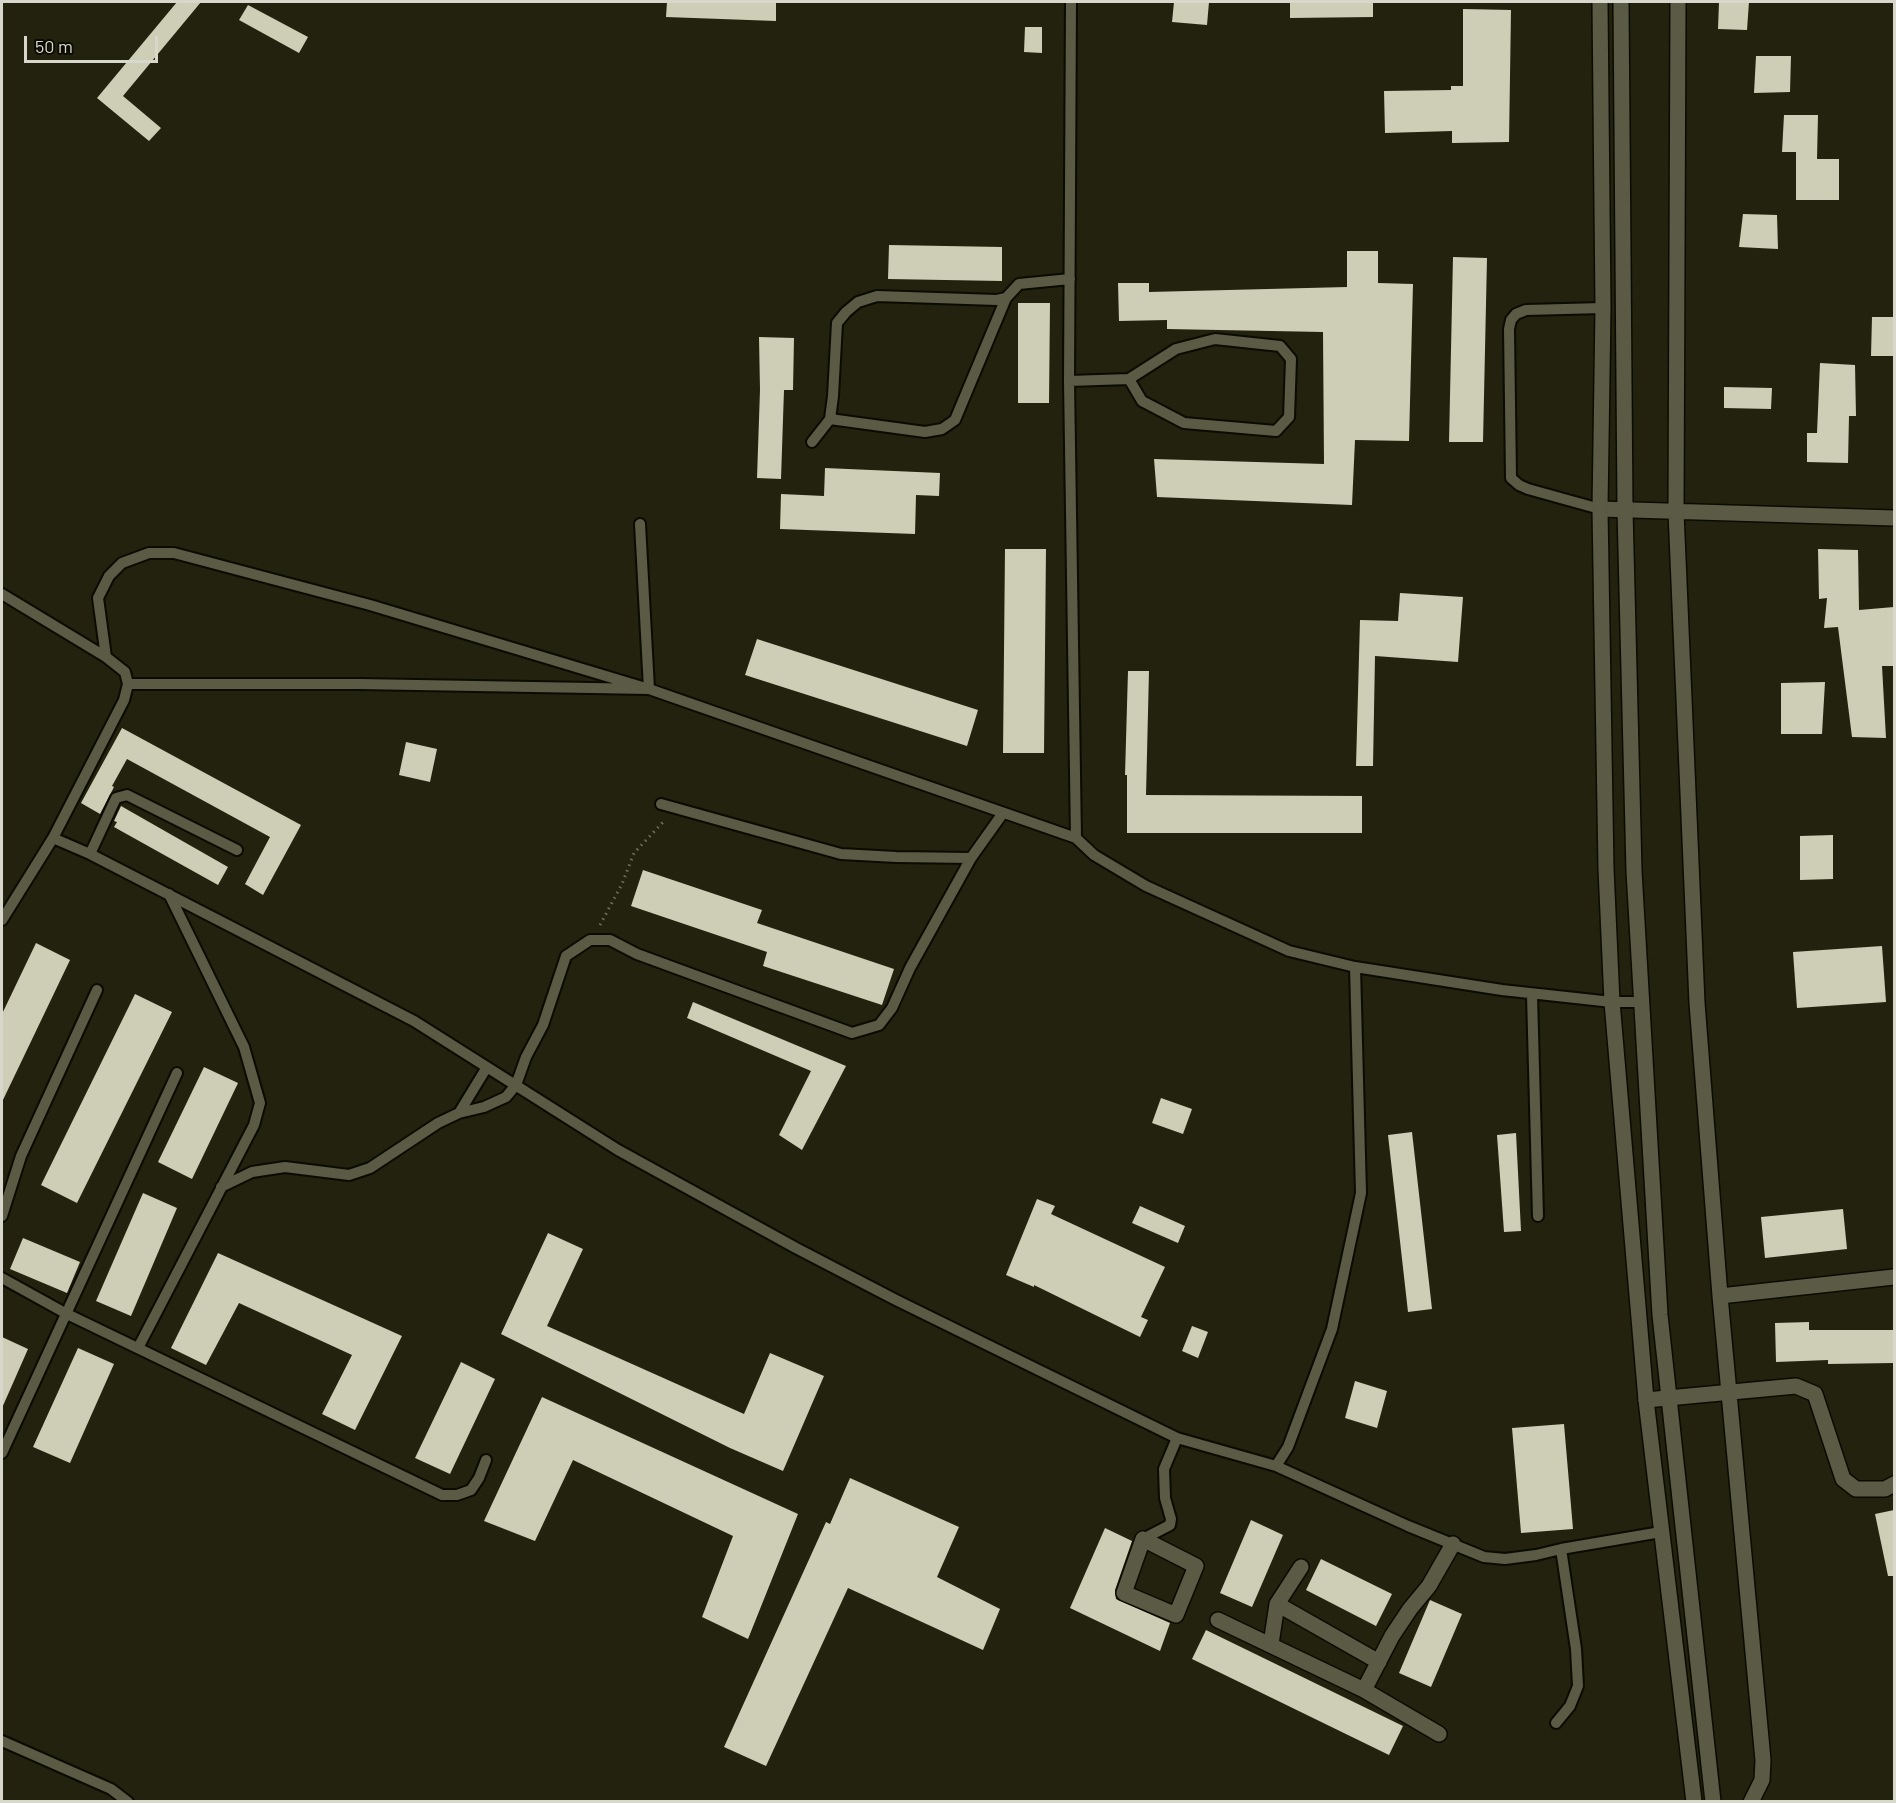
<!DOCTYPE html>
<html>
<head>
<meta charset="utf-8">
<style>
  body { margin:0 }
  #map { position:relative; width:1896px; height:1803px; overflow:hidden; background:#22220f; font-family:Barlow,sans-serif }
  canvas { display:block }
  .frame { position:absolute; inset:0; border:3px solid #d7d7cb; pointer-events:none }
  .scale { position:absolute; left:24px; top:36px; width:134px; height:27px; box-sizing:border-box; border:3px solid #d7d7cb; border-top:0; padding-left:8px; font-size:18px; line-height:21px; white-space:nowrap; color:#d7d7cb; -webkit-text-stroke:4px #0b0b04; paint-order:stroke }
</style>
</head>
<body>
<div id="map">
<canvas width="1896" height="1803"></canvas>
<div class="frame"></div>
<div class="scale">50 m</div>
</div>
<script>
const g = document.querySelector('canvas').getContext('2d');
g.lineJoin = 'round';
function fillPath(path, color) { g.fillStyle = color; g.fill(path, 'evenodd'); }
const shape = rows => new Path2D(rows.map(r => 'M' + r).join(''));
function strokePath(path, color, width, dash) { g.strokeStyle = color; g.lineWidth = width; g.lineCap = dash ? 'butt' : 'round'; g.setLineDash(dash || []); g.stroke(path); }
const building = shape([
  [177,2,201,2,123,96,161,128,149,141,97,98],
  [667,2,776,2,776,21,666,17],
  [1174,2,1209,2,1207,25,1172,22],
  [1290,2,1373,2,1373,17,1290,18],
  [1719,2,1749,2,1747,30,1718,29],
  [248,5,308,37,299,53,239,20],
  [1463,9,1511,10,1509,142,1452,143,1452,131,1385,133,1384,91,1451,90,1451,86,1463,86],
  [1025,27,1042,27,1042,53,1024,52],
  [1756,56,1791,56,1790,92,1754,93],
  [1784,115,1818,115,1817,159,1839,159,1839,200,1796,200,1796,152,1782,152],
  [1743,214,1777,215,1778,249,1739,247],
  [889,245,1002,247,1002,281,888,279],
  [1347,251,1378,251,1378,283,1413,284,1409,441,1355,440,1352,505,1157,497,1154,459,1324,464,1323,332,1167,329,1167,320,1119,321,1118,283,1149,283,1149,292,1347,287],
  [1453,257,1487,258,1483,442,1449,442],
  [1018,303,1050,303,1049,403,1018,403],
  [1872,317,1894,317,1894,356,1871,356],
  [759,337,794,338,793,390,784,390,781,479,757,478,760,390],
  [1820,363,1855,365,1856,416,1849,416,1848,463,1807,462,1807,433,1817,433],
  [1724,387,1772,388,1771,409,1724,408],
  [825,468,940,473,939,496,916,495,915,534,780,529,781,494,824,496],
  [1005,549,1046,549,1044,753,1003,753],
  [1818,549,1858,550,1859,610,1894,607,1894,666,1882,666,1886,738,1852,737,1838,627,1824,628,1827,598,1819,599],
  [1400,593,1463,597,1458,662,1375,656,1373,766,1356,766,1360,620,1398,621],
  [757,639,978,710,967,746,745,675],
  [1128,671,1149,671,1146,795,1362,796,1362,833,1127,833,1127,775,1125,775],
  [1825,682,1822,734,1781,734,1781,683],
  [122,728,301,825,263,895,245,884,270,837,127,759,112,786,114,787,100,814,81,803],
  [406,742,437,749,430,782,399,775],
  [121,806,228,867,218,885,114,827,117,822,114,821],
  [1833,835,1833,879,1800,880,1800,836],
  [643,870,762,910,757,923,894,969,882,1005,763,966,767,952,631,906],
  [36,943,70,960,2,1102,2,1014],
  [1882,946,1886,1002,1797,1008,1793,952],
  [135,994,172,1012,77,1203,41,1185],
  [693,1002,846,1066,802,1150,779,1135,811,1071,687,1018],
  [204,1067,238,1083,192,1179,158,1162],
  [1161,1098,1192,1109,1183,1134,1152,1123],
  [1412,1132,1432,1309,1408,1312,1388,1135],
  [1516,1133,1521,1231,1504,1232,1497,1135],
  [143,1193,177,1208,131,1316,96,1301],
  [1037,1199,1055,1206,1051,1214,1165,1267,1141,1317,1148,1320,1140,1337,1034,1285,1034,1287,1006,1275],
  [1140,1206,1185,1226,1178,1243,1132,1223],
  [1843,1209,1847,1249,1765,1258,1761,1217],
  [548,1233,583,1249,547,1326,744,1414,770,1353,824,1376,783,1471,730,1448,501,1334],
  [23,1238,80,1262,67,1293,10,1269],
  [218,1253,402,1336,355,1430,322,1414,352,1355,239,1303,206,1365,171,1348],
  [1809,1322,1809,1330,1894,1330,1894,1363,1828,1364,1828,1360,1776,1362,1775,1323],
  [1192,1326,1208,1332,1198,1358,1182,1351],
  [2,1337,28,1349,2,1408],
  [78,1348,114,1364,70,1463,33,1447],
  [461,1362,495,1379,450,1474,415,1458],
  [1355,1381,1387,1391,1377,1428,1345,1418],
  [542,1397,798,1514,748,1639,702,1617,733,1536,573,1460,535,1541,484,1521],
  [1564,1424,1573,1529,1521,1533,1512,1428],
  [850,1478,959,1527,937,1577,1000,1609,983,1650,848,1588,766,1766,724,1747,826,1522,830,1524],
  [1894,1510,1894,1576,1888,1576,1875,1514],
  [1251,1520,1283,1535,1252,1607,1220,1593],
  [1105,1528,1132,1541,1115,1590,1116,1599,1170,1623,1160,1651,1070,1608],
  [1321,1559,1392,1594,1376,1626,1306,1590],
  [1430,1600,1462,1614,1431,1687,1399,1673],
  [1206,1630,1403,1726,1389,1755,1192,1659]
]);
const path = shape([
  [600,925,622,884,634,853,665,820]
]);
const lane = shape([
  [1071,2,1069,381,1076,838,1094,855,1146,886,1289,951,1355,967,1502,990,1612,1002,1642,1002],
  [1069,381,1129,379,1176,349,1215,339,1280,346,1291,359,1289,417,1276,431,1184,423,1142,401,1129,379],
  [830,419,925,432,942,429,955,420,1006,298],
  [812,442,830,419,833,396,837,323,846,312,858,302,877,296,997,300,1006,298,1019,284,1070,279],
  [1600,509,1528,489,1519,485,1511,478,1509,329,1511,320,1516,314,1526,310,1603,308],
  [2,594,106,657,125,672,128,684,124,700,53,838,90,854,414,1021,618,1150,796,1248,896,1300,1177,1438,1276,1466,1288,1447,1332,1329,1361,1193,1355,967],
  [106,657,98,598,109,576,122,563,149,553,174,553,370,605,649,689,1076,838],
  [128,684,359,684,649,689,640,524],
  [661,804,841,854,896,857,971,858,1003,813],
  [90,854,116,798,127,795,237,850],
  [2,920,53,838],
  [1532,995,1538,1216],
  [459,1113,487,1067],
  [221,1187,252,1172,285,1167,349,1175,370,1168,438,1123,459,1113,484,1107,506,1097,516,1085,526,1057,543,1025,566,956,590,940,610,940,637,954,852,1033,879,1025,892,1008,910,968,971,858],
  [2,1216,21,1156,97,990],
  [2,1278,67,1314,442,1495,457,1495,471,1490,479,1478,486,1460],
  [138,1348,254,1125,260,1103,244,1047,169,894],
  [2,1453,177,1073],
  [1276,1466,1408,1526,1484,1557,1505,1559,1536,1555,1561,1549,1661,1532],
  [1143,1539,1170,1525,1171,1519,1165,1498,1164,1469,1177,1438],
  [1556,1723,1570,1706,1578,1686,1576,1649,1561,1549],
  [2,1741,111,1789,128,1802]
]);
const street = shape([
  [1678,2,1676,512,1697,1003,1720,1296,1763,1760,1762,1780,1751,1802],
  [1600,509,1894,518],
  [1720,1296,1894,1277],
  [1646,1400,1796,1386,1815,1394,1843,1479,1856,1489,1885,1489,1894,1484],
  [1143,1539,1196,1566,1176,1615,1124,1593,1143,1539],
  [1277,1604,1379,1662],
  [1218,1620,1364,1690],
  [1271,1644,1277,1604,1301,1567],
  [1439,1734,1364,1690,1392,1636,1410,1609,1429,1586,1453,1544]
]);
const secondary = shape([
  [1600,2,1603,308,1600,509,1606,869,1612,1002,1646,1400,1694,1802],
  [1621,2,1625,510,1634,871,1660,1315,1713,1802]
]);
fillPath(building, '#ceceb6');
strokePath(lane, '#0c0b00', 14);
strokePath(street, '#0c0b00', 18);
strokePath(secondary, '#0c0b00', 18);
strokePath(path, '#6f6f5f', 3, [1.5, 4.5]);
strokePath(lane, '#5a5a45', 10);
strokePath(street, '#5a5a45', 15);
strokePath(secondary, '#5a5a45', 15);
</script>
</body>
</html>
